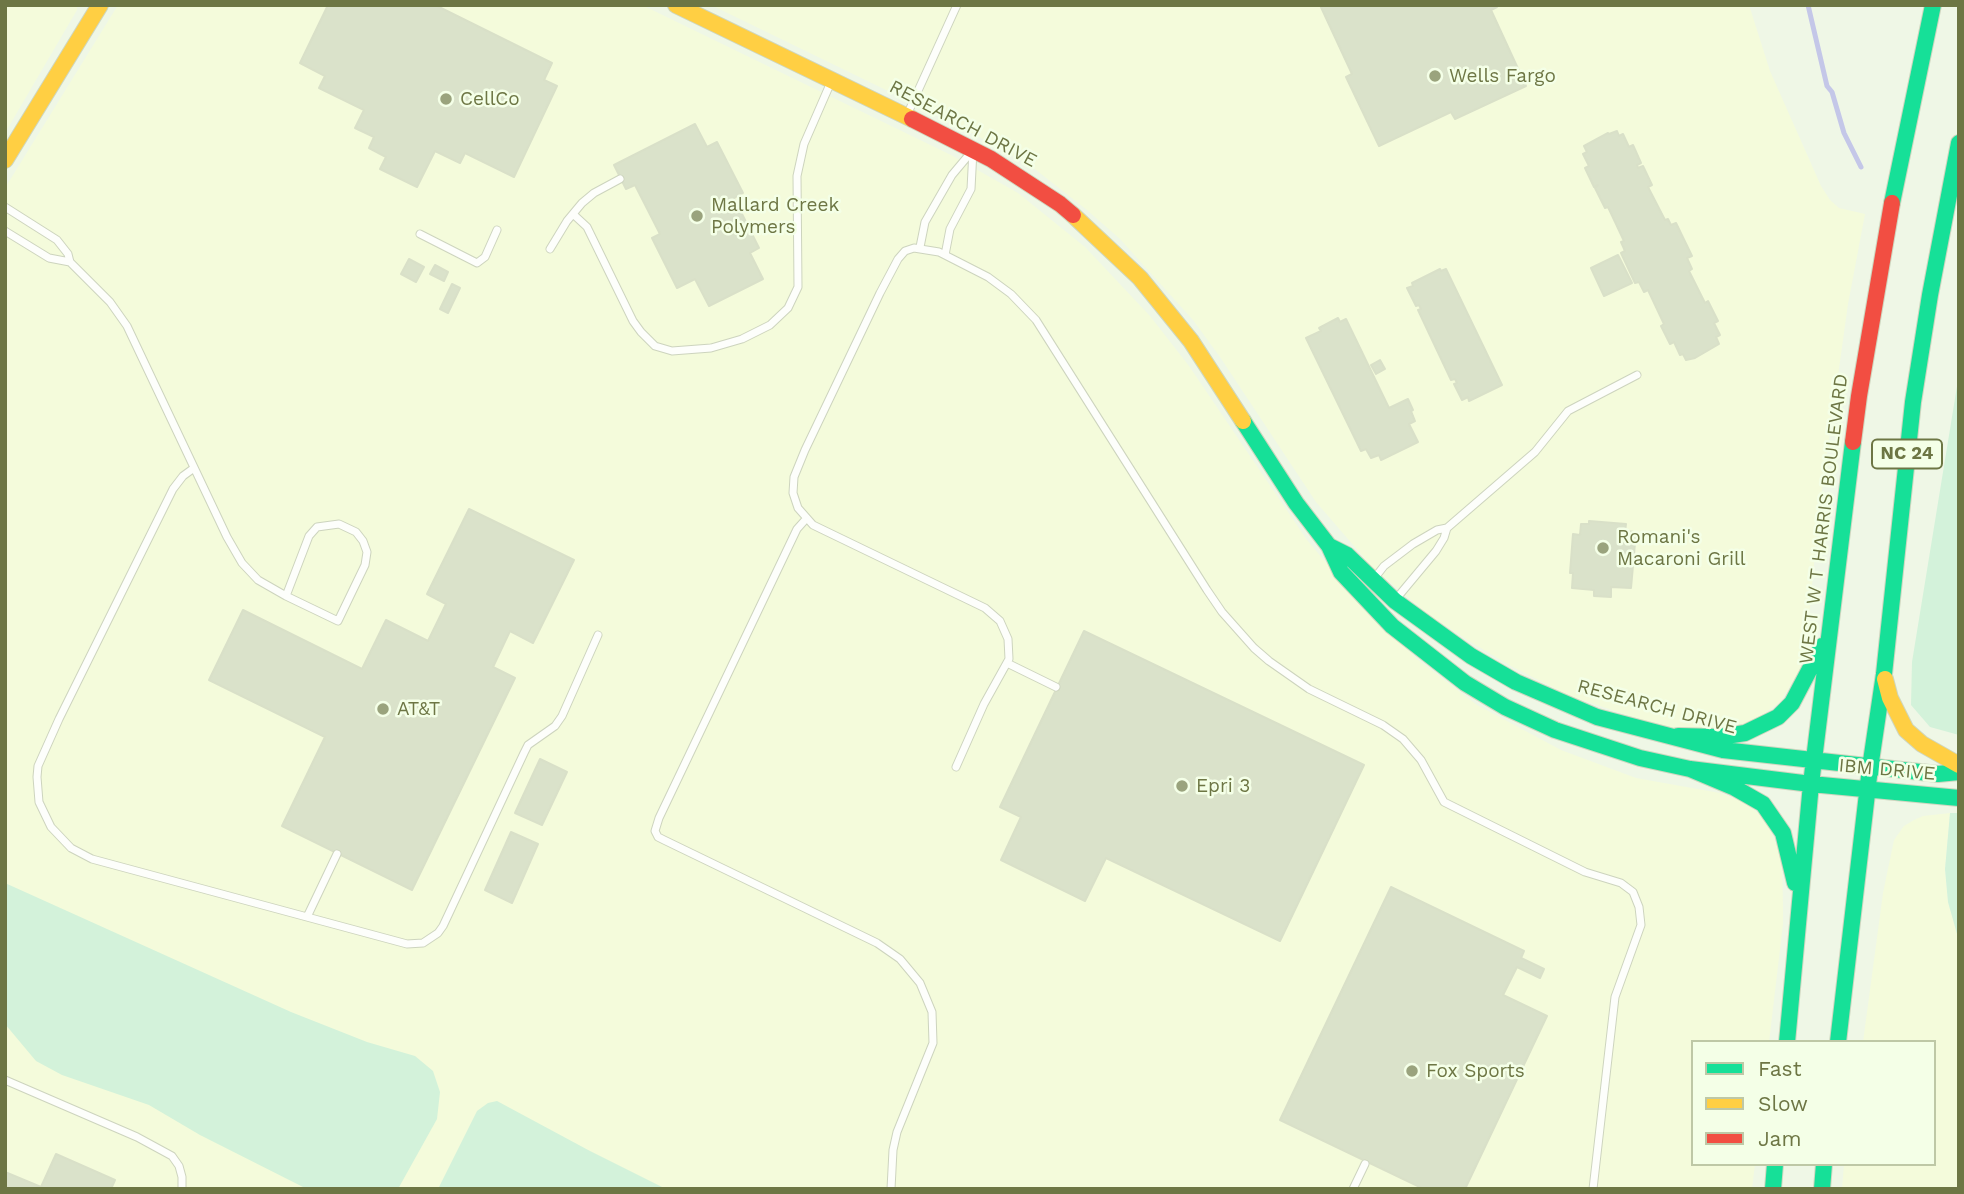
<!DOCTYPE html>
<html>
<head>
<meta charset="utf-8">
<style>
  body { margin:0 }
  #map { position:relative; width:1964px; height:1194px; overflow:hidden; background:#eff7e6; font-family:"Work Sans",sans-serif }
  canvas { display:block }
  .frame { position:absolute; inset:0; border:7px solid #6d7644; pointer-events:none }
  .legend { position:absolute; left:1691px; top:1040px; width:245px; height:126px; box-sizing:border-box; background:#f4ffe7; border:2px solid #bec8a6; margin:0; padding:9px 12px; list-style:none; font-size:21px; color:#6d7644 }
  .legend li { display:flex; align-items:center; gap:14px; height:35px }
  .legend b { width:35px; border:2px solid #bec8a6 }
</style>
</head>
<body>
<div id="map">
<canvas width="1964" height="1194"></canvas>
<div class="frame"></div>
<ul class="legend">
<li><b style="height:9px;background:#16e098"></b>Fast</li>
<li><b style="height:9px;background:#ffcf43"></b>Slow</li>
<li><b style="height:9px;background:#f24e42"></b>Jam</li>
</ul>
</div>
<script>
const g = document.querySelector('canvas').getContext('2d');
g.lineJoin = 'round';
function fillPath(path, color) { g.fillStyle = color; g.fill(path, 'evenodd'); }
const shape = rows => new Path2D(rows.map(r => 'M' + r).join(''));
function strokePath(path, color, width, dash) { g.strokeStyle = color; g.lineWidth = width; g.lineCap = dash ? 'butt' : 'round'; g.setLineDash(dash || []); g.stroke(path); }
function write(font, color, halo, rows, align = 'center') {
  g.font = font + ' "Work Sans",sans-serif'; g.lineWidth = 5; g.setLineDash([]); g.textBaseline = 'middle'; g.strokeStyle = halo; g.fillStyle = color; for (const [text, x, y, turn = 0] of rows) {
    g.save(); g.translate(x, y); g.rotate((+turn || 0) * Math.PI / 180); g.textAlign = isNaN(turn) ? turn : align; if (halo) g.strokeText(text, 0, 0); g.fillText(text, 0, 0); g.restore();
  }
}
const commercial = shape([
  [5,5,77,5,77,10,5,133],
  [118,5,642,5,951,155,1018,193,1085,247,1150,316,1189,366,1307,540,1360,603,1418,660,1477,705,1561,750,1636,778,1720,793,1747,803,1767,822,1782,858,1783,907,1783,924,1769,1042,1693,1042,1693,1164,1755,1164,1752,1189,5,1189,5,188],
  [711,5,1749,5,1770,71,1821,186,1830,200,1839,208,1865,214,1848,304,1819,512,1806,648,1801,668,1780,702,1745,727,1685,731,1642,720,1570,696,1511,666,1469,641,1428,614,1373,568,1316,502,1220,357,1193,320,1120,239,1087,210,1031,166,954,123],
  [1950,813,1945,869,1948,902,1959,941,1959,1189,1842,1189,1844,1164,1934,1164,1934,1042,1863,1042,1883,893,1894,840,1904,826,1914,820,1923,816]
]);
const green = shape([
  [1959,374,1959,735,1930,727,1911,705,1912,662],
  [1950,813,1959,813,1959,941,1948,902,1945,869],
  [5,883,291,1012,367,1042,415,1056,433,1071,440,1092,437,1119,398,1189,307,1189,200,1135,149,1105,62,1075,36,1061,5,1024],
  [497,1101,590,1151,666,1189,438,1189,477,1111,488,1103]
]);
const stream = shape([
  [1808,5,1827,86,1832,92,1844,133,1861,167]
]);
const building = shape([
  [328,5,435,5,552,63,544,80,557,86,514,177,465,153,460,163,435,151,417,187,380,169,386,157,369,148,374,137,355,128,364,110,319,88,325,76,300,63,328,5],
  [1320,5,1496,5,1497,7,1491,10,1526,86,1455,119,1451,112,1379,146,1346,77,1352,74,1320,5],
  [695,124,707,147,717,142,743,193,734,198,759,248,750,253,763,279,709,306,695,279,677,288,652,238,660,234,635,185,626,189,614,165,695,124],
  [1617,131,1619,136,1623,134,1629,147,1633,145,1641,163,1637,165,1638,168,1643,166,1652,185,1648,187,1665,220,1668,219,1671,225,1676,223,1692,256,1687,258,1692,269,1689,271,1705,303,1708,301,1718,321,1714,323,1720,335,1716,337,1719,344,1695,358,1686,360,1683,354,1680,355,1674,342,1670,344,1661,326,1664,324,1648,290,1644,292,1639,282,1635,283,1621,253,1625,251,1621,242,1624,241,1608,207,1605,208,1595,188,1598,185,1594,187,1585,168,1589,166,1583,154,1587,152,1584,146,1608,133,1609,134,1617,131],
  [1618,255,1632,283,1604,296,1591,268,1618,255],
  [409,259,424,267,416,282,401,274,409,259],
  [435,265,448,272,444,281,430,274,435,265],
  [1440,269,1441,271,1446,269,1502,385,1469,401,1468,397,1462,400,1454,384,1457,383,1455,379,1451,380,1418,310,1421,309,1419,305,1416,306,1407,288,1413,286,1412,283,1440,269],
  [452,284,460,288,448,313,440,309,452,284],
  [1338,318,1340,322,1346,319,1389,408,1408,399,1413,410,1411,411,1415,421,1409,424,1418,442,1381,460,1379,455,1371,458,1366,449,1361,451,1306,338,1321,331,1319,328,1338,318],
  [1380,360,1385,369,1376,374,1371,365,1380,360],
  [469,509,574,560,533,643,510,631,493,667,515,678,412,890,282,826,325,737,209,680,243,610,362,669,386,620,428,641,446,604,427,594,469,509],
  [1589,521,1626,524,1625,531,1636,532,1631,588,1611,587,1611,597,1594,596,1594,590,1572,588,1573,573,1570,573,1573,534,1580,535,1581,524,1589,524,1589,521],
  [1084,631,1364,765,1280,941,1106,858,1085,901,1001,860,1021,817,1000,807,1084,631],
  [540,759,567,772,542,825,515,813,540,759],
  [511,832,538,844,512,903,485,890,511,832],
  [1391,887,1524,951,1521,958,1544,969,1540,978,1517,967,1503,995,1547,1016,1465,1189,1424,1189,1280,1120,1391,887],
  [56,1154,115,1180,111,1189,5,1189,5,1172,41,1187,56,1154]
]);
const lane = shape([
  [907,115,957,5],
  [5,207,57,240,68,254,70,262,49,258,5,231],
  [573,214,587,227,633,321,641,332,655,346,672,351,711,348,742,339,770,325,788,308,798,287,797,176,804,144,831,82],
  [420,234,477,263,485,257,497,230],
  [920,247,925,222,952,175,973,150,971,189,950,229,945,255],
  [550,249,567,221,582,203,594,193,620,179],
  [70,262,110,302,127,326,227,537,242,563,258,580,286,596,338,621,365,565,367,552,363,541,356,532,339,524,317,527,309,536,286,596],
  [194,468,183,476,173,489,59,719,38,766,37,777,39,802,51,827,71,848,92,859,407,944,423,943,438,933,443,926,524,753,528,745,555,726,562,716,598,635],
  [806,519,797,529,659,818,655,831,658,837,664,840,877,943,900,959,920,983,932,1012,933,1043,897,1132,893,1150,891,1189],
  [1447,528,1535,452,1568,411,1637,375],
  [1373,580,1384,566,1413,544,1437,530,1447,528,1444,538,1436,551,1396,599],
  [1007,663,1056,687],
  [956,767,984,704,1009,659,1008,639,1000,621,985,608,813,525,798,508,793,493,794,477,805,450,880,293,898,259,905,251,914,248,939,252,988,277,1011,294,1036,320,1207,590,1222,612,1254,648,1269,661,1309,689,1383,725,1403,739,1421,760,1444,802,1585,872,1621,883,1633,892,1639,907,1641,925,1615,997,1593,1189],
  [307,917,337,854],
  [5,1080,137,1137,172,1156,179,1166,182,1177,182,1189],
  [1353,1189,1365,1164]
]);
const fast = shape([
  [1892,203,1933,5],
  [1243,421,1296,503,1329,546,1341,572,1392,626,1465,683,1505,707,1555,730,1640,758,1690,769,1811,784,1959,798],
  [1329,546,1347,555,1395,601,1471,656,1516,682,1597,717,1723,750,1938,774,1959,772],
  [1678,736,1720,737,1745,733,1778,717,1792,703,1822,646],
  [1690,769,1735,788,1763,804,1783,833,1795,883],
  [1787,1042,1811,784,1853,442],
  [1838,1042,1870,768,1884,674,1913,402,1930,295,1959,143],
  [1773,1189,1775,1164],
  [1822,1189,1824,1164]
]);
const slow = shape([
  [676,5,912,119],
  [5,160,100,5],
  [1073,215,1140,278,1191,341,1243,421],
  [1885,679,1890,698,1906,730,1922,744,1959,765]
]);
const jam = shape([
  [912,119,991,159,1060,204,1073,215],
  [1853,442,1859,396,1892,203]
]);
const markers = [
  [1435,76,7,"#9aa37d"],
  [446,99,7,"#9aa37d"],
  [697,216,7,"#9aa37d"],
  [1603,548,7,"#9aa37d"],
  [383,709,7,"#9aa37d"],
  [1182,786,7,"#9aa37d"],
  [1412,1071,7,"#9aa37d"]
];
const shields = [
  [1907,454,70]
];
const shieldNames = [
  ["NC 24",1907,454]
];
const poiNames = [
  ["Wells Fargo",1449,76],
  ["CellCo",460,99],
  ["Mallard Creek",711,205],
  ["Polymers",711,227],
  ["Romani's",1617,537],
  ["Macaroni Grill",1617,559],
  ["AT&T",397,709],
  ["Epri 3",1196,786],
  ["Fox Sports",1426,1071]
];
const streetNames = [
  ["RESEARCH DRIVE",963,124,28],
  ["WEST W T HARRIS BOULEVARD",1824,519,-83],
  ["RESEARCH DRIVE",1657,707,15],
  ["IBM DRIVE",1887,770,5]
];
fillPath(commercial, '#f4fbdb');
fillPath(green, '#d3f2da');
strokePath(stream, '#c4c7e8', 5);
fillPath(building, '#dae2ca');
strokePath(building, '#d9e0c8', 2);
strokePath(lane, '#cdd4be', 9);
strokePath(fast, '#ced6bf', 18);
strokePath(slow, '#ced6bf', 18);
strokePath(jam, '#ced6bf', 18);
strokePath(lane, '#fdfefb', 7);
strokePath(fast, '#16e098', 16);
strokePath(slow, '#ffcf43', 16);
strokePath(jam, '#f24e42', 16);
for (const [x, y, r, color] of markers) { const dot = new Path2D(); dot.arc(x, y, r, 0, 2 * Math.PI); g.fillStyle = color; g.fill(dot); strokePath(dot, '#f4ffe7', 2.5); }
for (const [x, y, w] of shields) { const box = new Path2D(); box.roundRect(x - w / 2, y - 14.5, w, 29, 5); g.fillStyle = '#f4ffe7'; g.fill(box); strokePath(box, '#6d7644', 2); }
write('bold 18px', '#6d7644', null, shieldNames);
write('19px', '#6d7644', '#f4ffe7', poiNames, 'left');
write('19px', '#6d7644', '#f4ffe7', streetNames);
</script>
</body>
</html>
